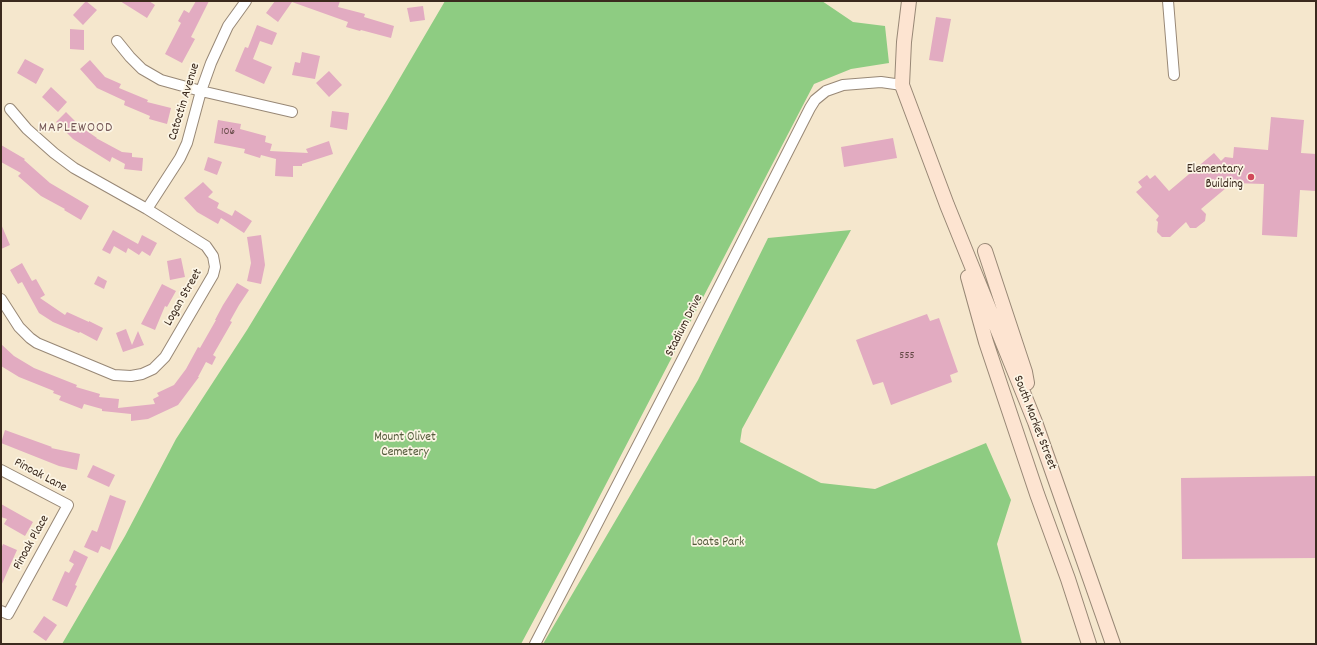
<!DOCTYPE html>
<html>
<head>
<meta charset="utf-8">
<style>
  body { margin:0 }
  #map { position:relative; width:1317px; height:645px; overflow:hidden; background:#f5e7cd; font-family:Dekko,sans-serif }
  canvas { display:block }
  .frame { position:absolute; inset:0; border:2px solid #3b2a1e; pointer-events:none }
</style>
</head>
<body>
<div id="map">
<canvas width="1317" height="645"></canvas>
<div class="frame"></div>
</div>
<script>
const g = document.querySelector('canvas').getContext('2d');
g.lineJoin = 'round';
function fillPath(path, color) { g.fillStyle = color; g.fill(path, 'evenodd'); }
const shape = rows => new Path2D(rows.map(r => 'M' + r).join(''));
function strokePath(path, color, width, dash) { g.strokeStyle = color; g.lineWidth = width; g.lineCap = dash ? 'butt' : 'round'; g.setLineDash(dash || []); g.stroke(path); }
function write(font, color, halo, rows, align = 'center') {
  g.font = font + ' Dekko,sans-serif'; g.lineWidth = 3.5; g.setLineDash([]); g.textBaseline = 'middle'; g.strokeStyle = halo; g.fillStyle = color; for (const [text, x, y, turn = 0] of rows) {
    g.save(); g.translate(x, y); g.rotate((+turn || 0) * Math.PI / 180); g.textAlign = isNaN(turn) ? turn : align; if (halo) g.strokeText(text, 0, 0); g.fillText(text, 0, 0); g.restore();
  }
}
const green = shape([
  [445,1,822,1,853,22,885,26,889,63,851,69,814,84,579,536,521,644,62,644,125,536,176,439,247,330,387,100],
  [851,230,742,429,740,442,821,483,875,489,986,443,1011,500,997,544,1022,644,543,644,698,380,768,238]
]);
const building = shape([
  [86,1,97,10,83,25,73,15],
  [120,1,149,1,155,5,147,18],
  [196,1,209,1,191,37,195,39,182,63,165,54,181,23,178,21,184,10,189,13],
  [275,1,340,1,338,7,365,14,364,17,394,26,391,38,361,30,360,31,346,27,348,22,292,2,278,22,266,13],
  [423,6,425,20,410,22,407,8],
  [936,17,951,19,943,62,929,60],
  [257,25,277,33,272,45,260,41,253,59,272,67,264,84,235,71,245,47,248,48],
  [70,29,84,30,84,50,70,49],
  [302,52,320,56,315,79,292,75,295,62,300,63],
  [25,59,44,69,36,84,17,73],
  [90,60,105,77,121,84,119,88,148,100,147,102,171,108,167,124,149,119,150,116,124,105,125,101,97,88,80,69],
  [329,71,342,85,329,97,316,83],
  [51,87,67,102,58,112,42,97],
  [332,111,349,113,347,130,330,127],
  [66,112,81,127,97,138,96,138,122,152,132,153,132,157,143,158,142,171,124,169,125,164,112,157,110,162,73,139,56,122],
  [1271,117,1304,120,1301,153,1316,154,1316,191,1300,190,1297,237,1262,235,1264,184,1232,183,1201,209,1206,214,1205,221,1196,228,1190,228,1186,222,1170,237,1162,237,1157,232,1158,222,1156,220,1159,216,1136,192,1142,187,1138,182,1147,175,1150,179,1155,175,1169,191,1214,153,1221,161,1225,157,1233,158,1234,147,1268,150],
  [218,120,241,124,240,129,266,136,265,142,272,144,270,151,308,153,306,149,329,141,333,154,302,164,302,166,293,166,293,177,275,176,276,159,261,155,260,158,244,153,245,149,214,143],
  [893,138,897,158,844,167,841,147],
  [1,145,25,159,24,160,50,183,89,206,81,220,64,210,65,209,41,196,18,176,21,173,1,162],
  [208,157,222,162,217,175,204,170],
  [203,182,213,192,208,197,219,203,217,208,232,216,235,210,252,221,244,233,221,218,218,224,197,212,184,198],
  [1,224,10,245,1,249],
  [113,230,138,244,142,235,157,243,150,256,142,251,139,255,128,248,126,253,114,246,110,254,102,250],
  [261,235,265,265,261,284,247,281,251,263,247,237],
  [181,258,185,277,170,280,167,261],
  [22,263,32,281,36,279,45,295,40,298,65,315,67,312,89,322,89,321,103,328,97,341,80,332,79,333,53,322,39,313,22,282,18,284,10,270],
  [98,276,107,281,104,289,94,284],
  [237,283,249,290,239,305,230,321,232,322,213,355,216,357,212,365,206,362,198,377,199,377,178,405,148,419,131,421,131,414,102,411,102,409,84,404,82,409,59,400,61,396,53,393,54,391,19,377,1,366,1,344,14,356,34,368,77,385,76,387,100,394,99,397,119,399,118,408,155,404,153,399,159,396,157,393,174,385,186,369,198,347,200,348,216,320,215,320,223,305],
  [162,284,176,291,167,307,165,306,155,330,141,324],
  [927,314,930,321,939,318,958,372,950,375,952,382,891,405,883,382,873,385,856,340],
  [126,329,132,345,138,331,144,345,123,352,116,333],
  [5,430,52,447,51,448,80,454,77,470,59,466,1,443],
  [93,465,115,475,109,487,87,477],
  [1316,476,1316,558,1182,559,1181,478],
  [110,495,126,501,110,550,101,546,98,553,84,547,92,530,97,532],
  [1,504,33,522,25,536,4,524,7,519,1,517],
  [3,544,17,550,1,586,1,549],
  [74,550,88,557,75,585,77,586,67,607,52,600,65,571,69,573,74,564,69,561],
  [44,616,57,625,46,641,33,632]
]);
const minor = shape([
  [1168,1,1174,75],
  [117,41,130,57,142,69,161,80,201,91,292,112],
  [147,209,180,158,187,143,201,91,211,63,228,26,246,1],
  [1,299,19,327,30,338,37,343,114,375,131,376,142,374,153,369,165,357,213,275,215,267,213,256,206,246,147,209,74,168,54,153,27,129,10,109],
  [1,470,68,505,8,614,1,611],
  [535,644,684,356,810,108,815,100,826,91,843,85,881,82,902,85]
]);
const secondary = shape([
  [909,1,904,42,902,85,947,205,1035,422,1113,644],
  [985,251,1025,372,1027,383],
  [968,277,986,342,1037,494,1068,579,1089,644]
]);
const markers = [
  [1251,177,4,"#d1495b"]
];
const numberNames = [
  ["106",228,132],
  ["555",907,356]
];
const streetNames = [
  ["Catoctin Avenue",185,102,-73],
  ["Logan Street",184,298,-60],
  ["Stadium Drive",685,326,-63],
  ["South Market Street",1034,423,69],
  ["Pinoak Lane",40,476,28],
  ["Pinoak Place",32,543,-61]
];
const poiNames = [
  ["Elementary",1243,170],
  ["Building",1243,185]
];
const parkNames = [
  ["Mount Olivet",405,438],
  ["Cemetery",405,453],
  ["Loats Park",718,543]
];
const neighbourhoodNames = [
  ["MAPLEWOOD",76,129]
];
fillPath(green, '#8ecc82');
fillPath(building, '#e2abc1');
strokePath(minor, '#988876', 12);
strokePath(secondary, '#988876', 16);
strokePath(minor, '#fff', 10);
strokePath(secondary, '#fde4d1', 14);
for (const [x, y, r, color] of markers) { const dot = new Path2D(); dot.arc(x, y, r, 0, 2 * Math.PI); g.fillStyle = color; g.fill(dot); strokePath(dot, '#fcf5e5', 1.5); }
write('11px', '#654a47', null, numberNames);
write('13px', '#3b2a1e', '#fcf5e5', streetNames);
write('13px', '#3b2a1e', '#fcf5e5', poiNames, 'right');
write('13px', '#545b3c', '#fcf5e5', parkNames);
g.letterSpacing = '1px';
write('14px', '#755757', '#fcf5e5', neighbourhoodNames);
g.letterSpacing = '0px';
</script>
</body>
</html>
